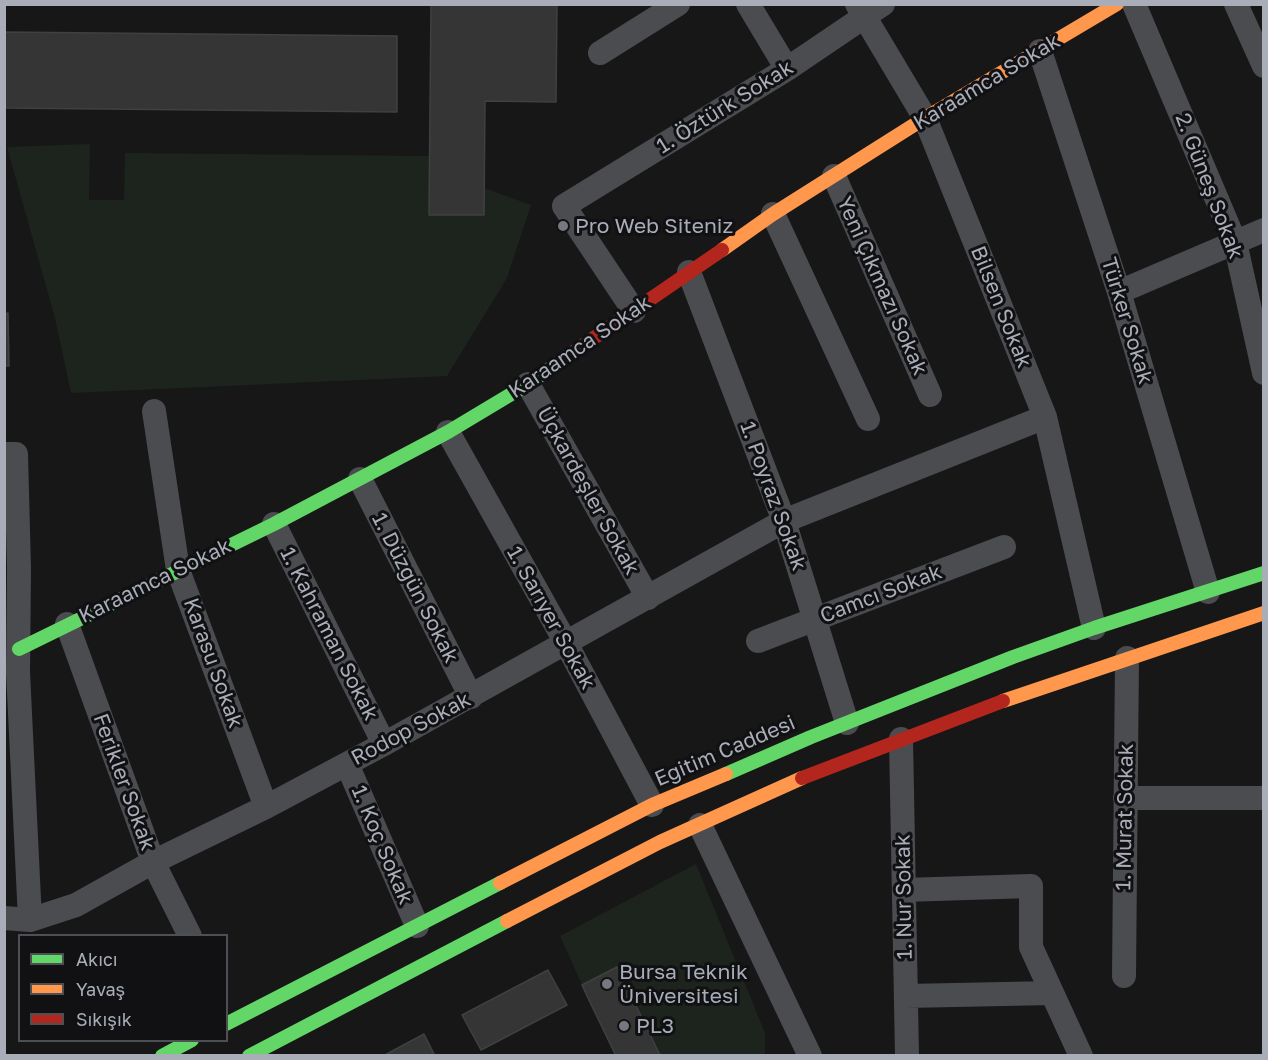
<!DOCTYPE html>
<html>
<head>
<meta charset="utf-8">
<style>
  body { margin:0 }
  #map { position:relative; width:1268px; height:1060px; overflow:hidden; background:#171717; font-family:"Golos Text",sans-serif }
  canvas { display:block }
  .frame { position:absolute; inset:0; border:6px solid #a8adb8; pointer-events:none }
  .legend { position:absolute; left:18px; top:934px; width:210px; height:108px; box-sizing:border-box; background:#111113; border:2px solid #4d4f55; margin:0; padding:8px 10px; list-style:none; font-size:18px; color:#a8adb8 }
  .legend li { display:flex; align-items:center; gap:12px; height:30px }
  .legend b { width:30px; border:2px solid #4d4f55 }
</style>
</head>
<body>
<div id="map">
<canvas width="1268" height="1060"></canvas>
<div class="frame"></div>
<ul class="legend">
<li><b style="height:8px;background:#63d668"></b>Akıcı</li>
<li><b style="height:8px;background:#ff974d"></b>Yavaş</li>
<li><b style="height:8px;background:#b3261e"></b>Sıkışık</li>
</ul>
</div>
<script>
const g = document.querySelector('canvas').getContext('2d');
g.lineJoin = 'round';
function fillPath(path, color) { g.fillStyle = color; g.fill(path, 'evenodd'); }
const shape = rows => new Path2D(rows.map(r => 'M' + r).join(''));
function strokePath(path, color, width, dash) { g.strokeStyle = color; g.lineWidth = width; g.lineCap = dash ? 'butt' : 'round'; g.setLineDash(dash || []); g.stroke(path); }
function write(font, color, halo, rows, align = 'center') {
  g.font = font + ' "Golos Text",sans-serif'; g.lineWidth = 6; g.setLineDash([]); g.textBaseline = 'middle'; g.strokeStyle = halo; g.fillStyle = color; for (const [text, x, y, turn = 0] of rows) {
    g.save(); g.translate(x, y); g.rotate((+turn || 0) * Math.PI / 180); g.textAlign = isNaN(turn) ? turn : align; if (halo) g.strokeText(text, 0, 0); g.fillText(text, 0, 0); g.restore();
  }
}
const green = shape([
  [90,144,89,200,124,200,125,153,429,156,429,215,483,215,484,188,531,205,507,278,447,376,71,393,55,318,7,147],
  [696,864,765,1033,765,1055,660,1055,617,967,582,985,560,936]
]);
const building = shape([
  [431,4,557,4,556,102,485,101,484,215,429,215,431,4],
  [4,32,397,36,397,112,4,108,4,32],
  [8,313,9,366,4,366,4,314,8,313],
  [617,967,660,1055,616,1056,587,996,582,985,617,967],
  [548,970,567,1005,481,1050,462,1015,548,970],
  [424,1034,435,1056,383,1056,424,1034]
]);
const street = shape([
  [748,4,787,69],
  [857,4,925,118,1045,417,1094,628],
  [1134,4,1235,242,1264,373],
  [1236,4,1264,66],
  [1040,51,1119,292,1208,592],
  [600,53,678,4],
  [834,176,930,395],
  [773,214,868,419],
  [689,272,784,521,847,723],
  [1119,292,1264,230],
  [634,311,564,206,787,69,883,4],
  [528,384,648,598],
  [154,411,178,570,266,807],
  [448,432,566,643,652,805],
  [4,454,16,454,19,569,18,672,30,920],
  [360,479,471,697],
  [274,524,384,744],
  [67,624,153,862,190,936],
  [758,641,1004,547],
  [901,739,907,1056],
  [347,764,417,926],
  [1125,798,1264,798],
  [700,825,810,1056],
  [904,890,1031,886,1031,947,1081,1056],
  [4,918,30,920,76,905,153,862,266,807,384,744,784,521,1045,417],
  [1124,976,1127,658],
  [906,996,1052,993]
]);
const fast = shape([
  [19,649,274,524,448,432,528,384,569,355],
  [726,774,811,737,1013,657,1094,628,1264,573],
  [226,1024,500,883],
  [162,1056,192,1040],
  [249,1056,507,921]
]);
const slow = shape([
  [722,250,773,214,925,118,1117,4],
  [1003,701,1264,613],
  [500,883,652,805,726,774],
  [507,921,660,842,802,778]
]);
const jam = shape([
  [569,355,722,250],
  [802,778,1003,701]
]);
const markers = [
  [563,226,6,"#757880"],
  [607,984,6,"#757880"],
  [624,1026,6,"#757880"]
];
const streetNames = [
  ["Karaamca Sokak",987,82,-31],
  ["1. Öztürk Sokak",725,107,-32],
  ["2. Güneş Sokak",1209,186,69],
  ["Yeni Çıkmazı Sokak",882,286,66],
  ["Bilsen Sokak",1001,307,68],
  ["Türker Sokak",1127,321,73],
  ["Karaamca Sokak",580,347,-34],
  ["Üçkardeşler Sokak",588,491,61],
  ["1. Poyraz Sokak",773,496,70],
  ["Karaamca Sokak",155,581,-26],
  ["1. Düzgün Sokak",415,588,63],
  ["Camcı Sokak",881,594,-21],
  ["1. Sarıyer Sokak",551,618,61],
  ["1. Kahraman Sokak",329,634,63],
  ["Karasu Sokak",213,663,70],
  ["Rodop Sokak",411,729,-28],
  ["Eğitim Caddesi",725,751,-23],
  ["Ferikler Sokak",124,782,70],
  ["1. Murat Sokak",1125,817,-89],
  ["1. Koç Sokak",382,845,67],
  ["1. Nur Sokak",904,897,-91]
];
const poiNames = [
  ["Pro Web Siteniz",575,226],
  ["Bursa Teknik",619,972],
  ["Üniversitesi",619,996],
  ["PL3",636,1026]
];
fillPath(green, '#1d241e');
fillPath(building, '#353536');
strokePath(building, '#3f4043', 1.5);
strokePath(street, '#4b4c50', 24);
strokePath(fast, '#63d668', 14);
strokePath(slow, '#ff974d', 14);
strokePath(jam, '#b3261e', 14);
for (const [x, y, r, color] of markers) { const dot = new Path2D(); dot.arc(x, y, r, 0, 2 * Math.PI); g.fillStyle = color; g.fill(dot); strokePath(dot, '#111113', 2); }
write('21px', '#a8adb8', '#111113', streetNames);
write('21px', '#a8adb8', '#111113', poiNames, 'left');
</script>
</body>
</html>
